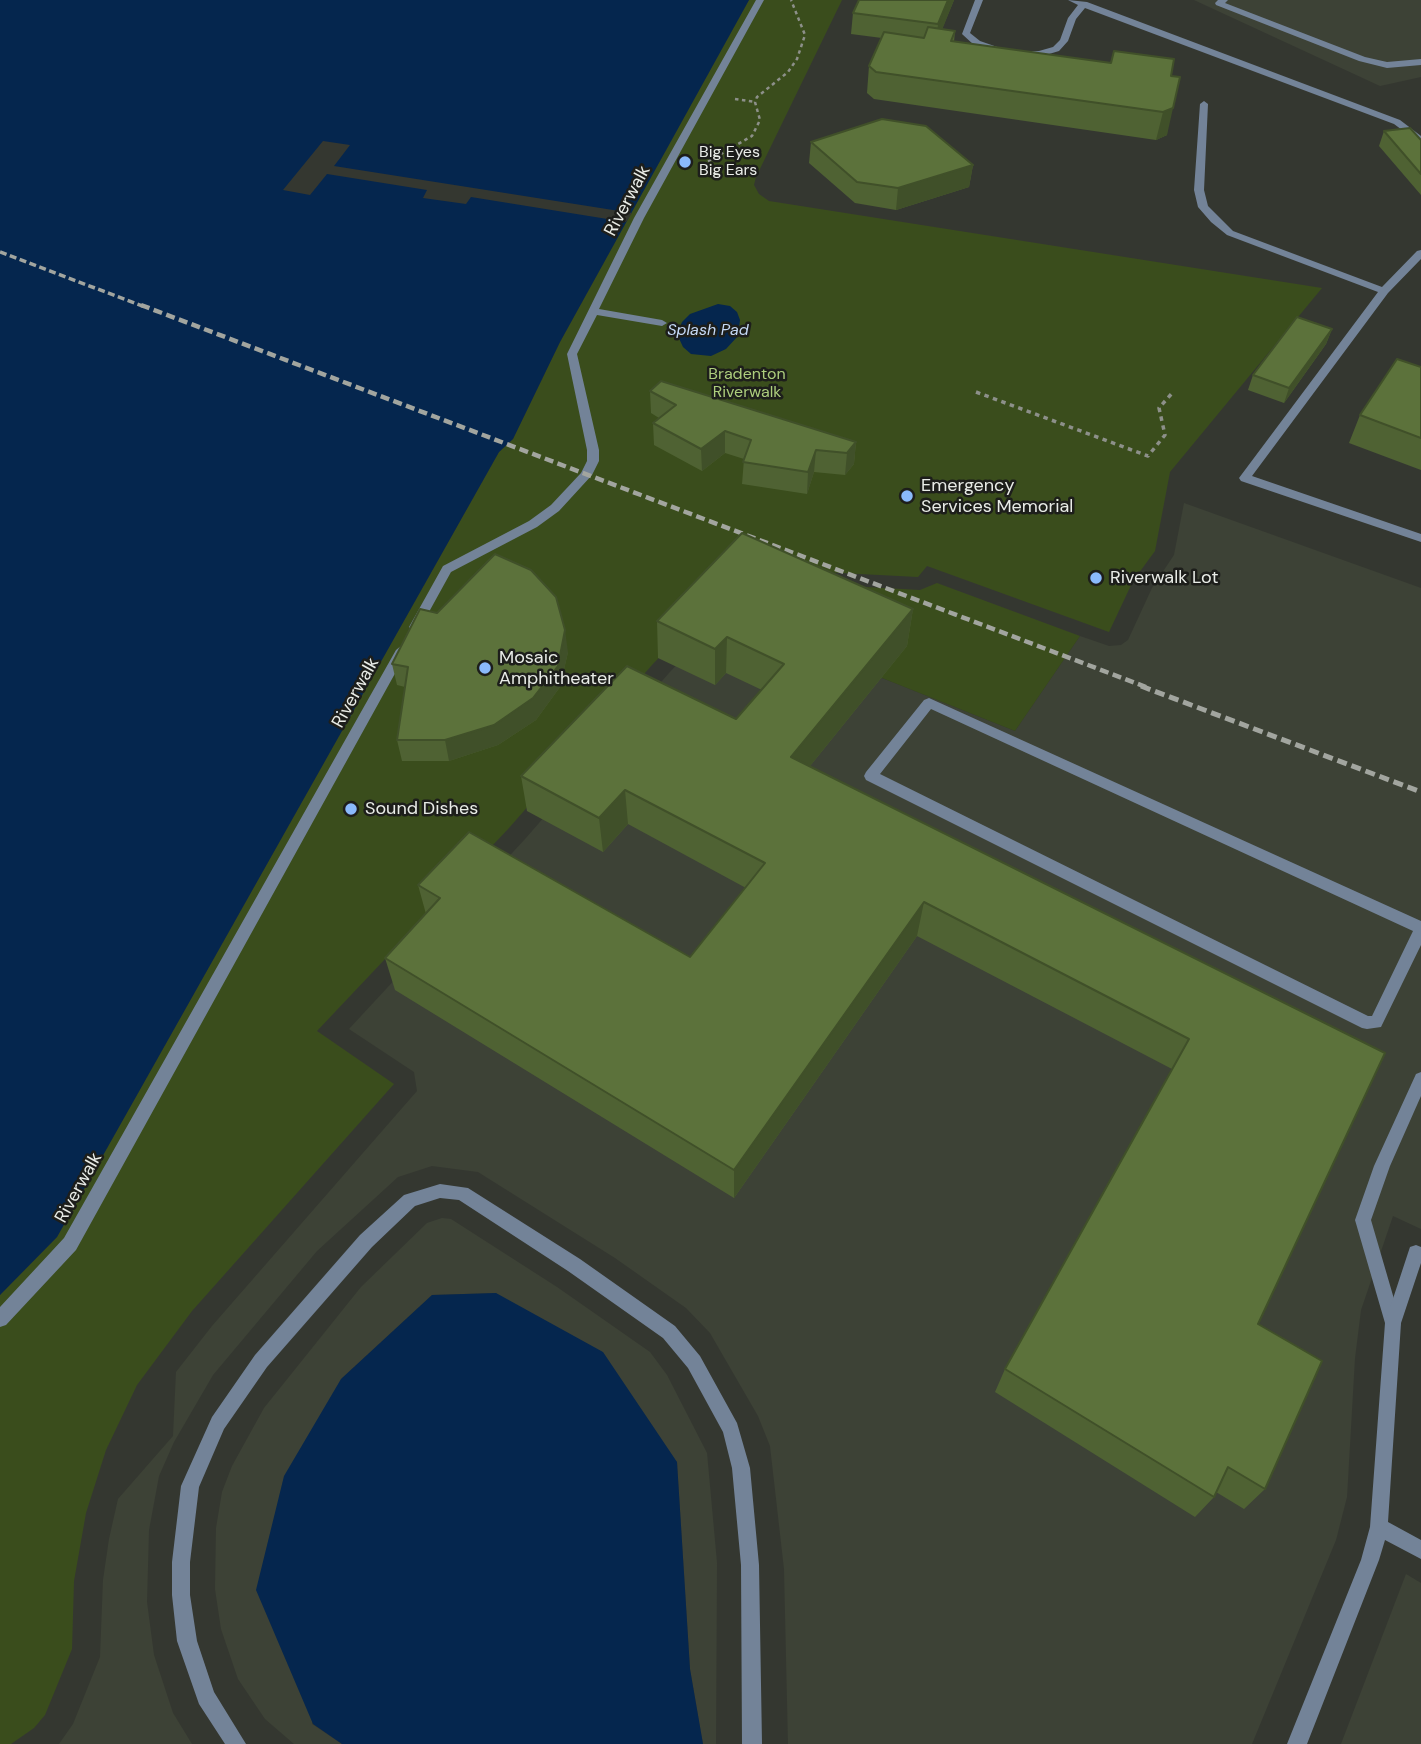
<!DOCTYPE html>
<html>
<head>
<meta charset="utf-8">
<style>
  body { margin:0 }
  canvas { display:block; background:#343730 }
</style>
</head>
<body>
<canvas width="1421" height="1744"></canvas>
<script>
const g = document.querySelector('canvas').getContext('2d');
g.lineJoin = 'round';
function fillPath(path, color) { g.fillStyle = color; g.fill(path, 'evenodd'); }
const shape = rows => new Path2D(rows.map(r => 'M' + r).join(''));
function strokePath(path, color, width, dash) { g.strokeStyle = color; g.lineWidth = width; g.lineCap = dash ? 'butt' : 'round'; g.setLineDash(dash || []); g.stroke(path); }
function write(font, color, halo, rows, align = 'center') {
  g.font = font + ' "DM Sans",sans-serif'; g.lineWidth = 5; g.setLineDash([]); g.textBaseline = 'middle'; g.strokeStyle = halo; g.fillStyle = color; for (const [text, x, y, turn = 0] of rows) {
    g.save(); g.translate(x, y); g.rotate((+turn || 0) * Math.PI / 180); g.textAlign = isNaN(turn) ? turn : align; if (halo) g.strokeText(text, 0, 0); g.fillText(text, 0, 0); g.restore();
  }
}
const built = shape([
  [1194,0,1421,0,1421,77,1380,86],
  [1184,503,1421,588,1421,1229,1393,1216,1361,1310,1355,1358,1347,1497,1336,1540,1252,1744,788,1744,784,1569,770,1446,758,1416,710,1333,686,1308,615,1258,478,1172,432,1166,398,1177,317,1251,213,1375,174,1442,159,1476,149,1530,147,1602,154,1655,173,1713,192,1744,59,1744,73,1724,100,1657,103,1580,109,1539,118,1499,173,1436,176,1372,212,1326,417,1091,414,1072,349,1029,526,838,669,673,724,615,1015,731,1080,636,1109,646,1121,645,1128,640,1152,588,1174,555],
  [442,1218,451,1219,557,1287,650,1352,667,1375,707,1453,717,1563,716,1744,703,1744,690,1669,677,1462,496,1293,432,1295,341,1379,312,1724,342,1744,294,1744,265,1719,238,1679,221,1629,215,1589,216,1528,222,1492,232,1466,264,1408,361,1287,427,1223],
  [1406,1574,1421,1583,1421,1744,1341,1744]
]);
const green = shape([
  [749,0,842,0,756,177,754,185,759,194,769,201,1322,288,1170,472,1155,551,1133,581,1109,632,927,566,918,577,744,568,652,665,509,828,317,1031,394,1084,192,1311,137,1385,106,1450,86,1513,74,1581,72,1649,45,1715,34,1728,11,1744,0,1744,0,1295,57,1237,499,452,513,439,560,342],
  [756,581,920,590,937,583,1080,636,1015,731,724,615]
]);
const water = shape([
  [0,0,749,0,560,342,513,439,499,452,57,1237,0,1295],
  [718,304,730,306,737,312,740,320,738,336,726,349,711,356,691,354,683,347,677,334,682,322,690,314],
  [496,1293,603,1352,677,1462,690,1669,703,1744,342,1744,313,1724,256,1590,284,1476,341,1379,432,1295]
]);
const pier = shape([
  [323,141,350,145,334,166,632,213,626,222,471,197,466,204,423,198,427,190,327,174,310,195,283,190]
]);
const pathFar1 = shape([
  [735,99,755,102],
  [702,165,752,136,760,120,755,102,757,97,788,72,797,59,805,35,791,0]
]);
const path = shape([
  [976,392,1148,456,1165,435,1159,408,1174,391]
]);
const service = shape([
  [975,0,983,0,970,33,980,41,1003,49,1003,53,974,45,962,34,975,0],
  [1068,0,1087,2,1400,120,1421,136,1421,144,1394,124,1085,8,1076,19,1068,41,1059,51,1039,57,1021,56,1021,52,1039,51,1053,47,1060,40,1068,18,1078,5,1068,0],
  [1218,0,1228,0,1225,3,1365,57,1387,62,1421,59,1421,65,1387,68,1359,61,1216,5,1215,3,1218,0],
  [1204,101,1208,104,1204,190,1208,206,1233,231,1382,287,1417,251,1421,250,1421,259,1388,293,1252,476,1421,534,1421,542,1241,481,1239,478,1378,292,1227,235,1211,222,1198,207,1194,190,1200,104,1204,101],
  [929,698,1421,921,1421,945,1381,1027,1367,1029,1362,1028,866,780,864,776,866,772,924,700,929,698],
  [931,709,1413,931,1372,1016,1368,1016,880,774,931,709],
  [1421,1072,1421,1096,1390,1166,1371,1220,1401,1323,1399,1329,1393,1331,1387,1329,1385,1323,1355,1220,1374,1166,1416,1074,1421,1072]
]);
const pedestrian = shape([
  [756,0,764,0,644,218,599,309,662,320,667,323,662,326,597,315,577,354,599,450,599,461,592,475,559,511,537,527,451,572,419,630,411,630,409,627,443,566,529,521,551,505,581,473,587,461,587,450,567,354,634,218,756,0],
  [402,645,408,650,76,1250,6,1325,0,1327,0,1307,64,1238,396,650,402,645]
]);
const minor = shape([
  [440,1184,468,1188,580,1259,675,1326,700,1356,737,1423,750,1468,759,1565,762,1744,742,1744,741,1565,732,1468,723,1432,688,1368,663,1338,568,1271,459,1200,440,1198,415,1206,372,1247,267,1367,224,1429,199,1487,190,1562,190,1595,197,1641,214,1692,246,1744,225,1744,199,1704,177,1641,172,1595,172,1562,181,1486,212,1417,255,1355,360,1235,404,1195,440,1184],
  [1416,1245,1421,1247,1421,1263,1401,1323,1388,1522,1421,1540,1421,1559,1385,1540,1379,1560,1307,1744,1287,1744,1361,1560,1370,1527,1385,1323,1408,1253,1410,1247,1416,1245]
]);
const railFar2 = shape([
  [0,252,145,307]
]);
const railFar1 = shape([
  [141,305,1146,687]
]);
const rail = shape([
  [1141,686,1421,792]
]);
const wall = shape([
  [954,0,942,29,955,31,954,42,1171,76,1167,135,1156,140,874,99,867,93,869,66,882,38,851,34,853,13],
  [1384,131,1421,140,1421,195,1379,146],
  [811,142,973,165,969,187,896,210,855,203,809,163],
  [1332,329,1326,344,1284,403,1248,390,1253,375],
  [1421,367,1421,470,1349,443,1360,415],
  [650,391,856,442,854,464,845,475,814,472,807,494,742,484,744,459,725,453,702,471,654,445,653,423,659,418,651,413],
  [913,609,907,646,810,766,1385,1053,1258,1324,1265,1489,1244,1509,1216,1492,1214,1497,1195,1517,995,1392,1005,1369,1172,1069,917,936,734,1198,395,990,385,958,426,914,418,885,690,957,746,888,628,824,603,852,527,811,521,776,736,719,762,690,726,673,715,685,658,658,657,621],
  [568,652,560,687,536,720,498,745,449,761,402,761,397,740,405,687,397,685,392,664]
]);
const shadedWall = shape([
  [948,0,954,0,936,45,938,24],
  [1173,108,1167,135,1156,140,1163,112],
  [973,165,969,187,896,210,898,188],
  [1332,329,1326,344,1284,403,1289,388],
  [725,431,725,453,702,471,701,449],
  [856,442,854,464,845,475,847,453],
  [816,450,814,472,807,494,808,472],
  [913,609,907,646,789,792,791,757],
  [565,630,568,652,560,687,536,720,498,745,449,761,445,740],
  [727,637,726,673,715,685,715,649],
  [625,790,628,824,603,852,599,818],
  [924,902,917,936,734,1198,734,1170]
]);
const building = shape([
  [859,0,948,0,938,24,853,13,859,0],
  [928,27,955,31,951,41,1111,63,1114,51,1174,59,1171,76,1180,77,1173,108,1163,112,876,72,869,66,884,32,924,38,928,27],
  [882,119,926,126,973,165,898,188,857,182,811,142,882,119],
  [1410,128,1421,140,1421,174,1384,131,1410,128],
  [1297,317,1332,329,1289,388,1253,375,1297,317],
  [1397,359,1421,367,1421,438,1360,415,1397,359],
  [661,381,856,442,847,453,816,450,808,472,743,462,751,440,725,431,701,449,653,423,676,405,650,391,661,381],
  [742,533,913,609,791,757,1385,1053,1258,1324,1322,1361,1265,1489,1228,1467,1214,1497,1005,1369,1189,1039,924,902,734,1170,385,958,440,898,418,885,469,832,690,957,765,863,625,790,599,818,521,776,627,666,736,719,784,664,727,637,715,649,657,621,742,533],
  [495,554,531,570,556,597,565,630,558,666,533,698,494,725,445,740,397,740,408,667,392,664,420,609,437,613,495,554]
]);
const markers = [
  [685,162,7,"#8abafc"],
  [907,496,7,"#8abafc"],
  [1096,578,7,"#8abafc"],
  [485,668,7,"#8abafc"],
  [351,809,7,"#8abafc"]
];
const farPoinames = [
  ["Big Eyes",699,153],
  ["Big Ears",699,171]
];
const farWaternames = [
  ["Splash Pad",708,331]
];
const farParknames = [
  ["Bradenton",747,375],
  ["Riverwalk",747,393]
];
const streetNames = [
  ["Riverwalk",628,201,-62],
  ["Riverwalk",356,693,-61],
  ["Riverwalk",79,1188,-61]
];
const poiNames = [
  ["Emergency",921,486],
  ["Services Memorial",921,507],
  ["Riverwalk Lot",1110,578],
  ["Mosaic",499,658],
  ["Amphitheater",499,679],
  ["Sound Dishes",365,809]
];
fillPath(built, '#3d4236');
fillPath(green, '#3a4d1c');
fillPath(water, '#05264e');
fillPath(pier, '#343730');
strokePath(pathFar1, '#8d908a', 2.5, [3.5, 3.5]);
strokePath(path, '#8d908a', 3.5, [4.5, 4.5]);
fillPath(service, '#738398');
fillPath(pedestrian, '#738398');
fillPath(minor, '#738398');
strokePath(railFar2, '#a2a59f', 3.5, [7, 3.5]);
strokePath(railFar1, '#a2a59f', 4.5, [9, 4.5]);
strokePath(rail, '#a2a59f', 5, [10, 5]);
fillPath(wall, '#4f6233');
fillPath(shadedWall, '#405029');
fillPath(building, '#5c723b');
strokePath(building, '#405029', 2);
for (const [x, y, r, color] of markers) { const dot = new Path2D(); dot.arc(x, y, r, 0, 2 * Math.PI); g.fillStyle = color; g.fill(dot); strokePath(dot, '#1d1e1b', 2.5); }
write('16px', '#e9ece7', '#1d1e1b', farPoinames, 'left');
write('italic 16px', '#c4d8f5', '#1d1e1b', farWaternames);
write('16px', '#adce7d', '#1d1e1b', farParknames);
write('18px', '#e9ece7', '#1d1e1b', streetNames);
write('18px', '#e9ece7', '#1d1e1b', poiNames, 'left');
</script>
</body>
</html>
